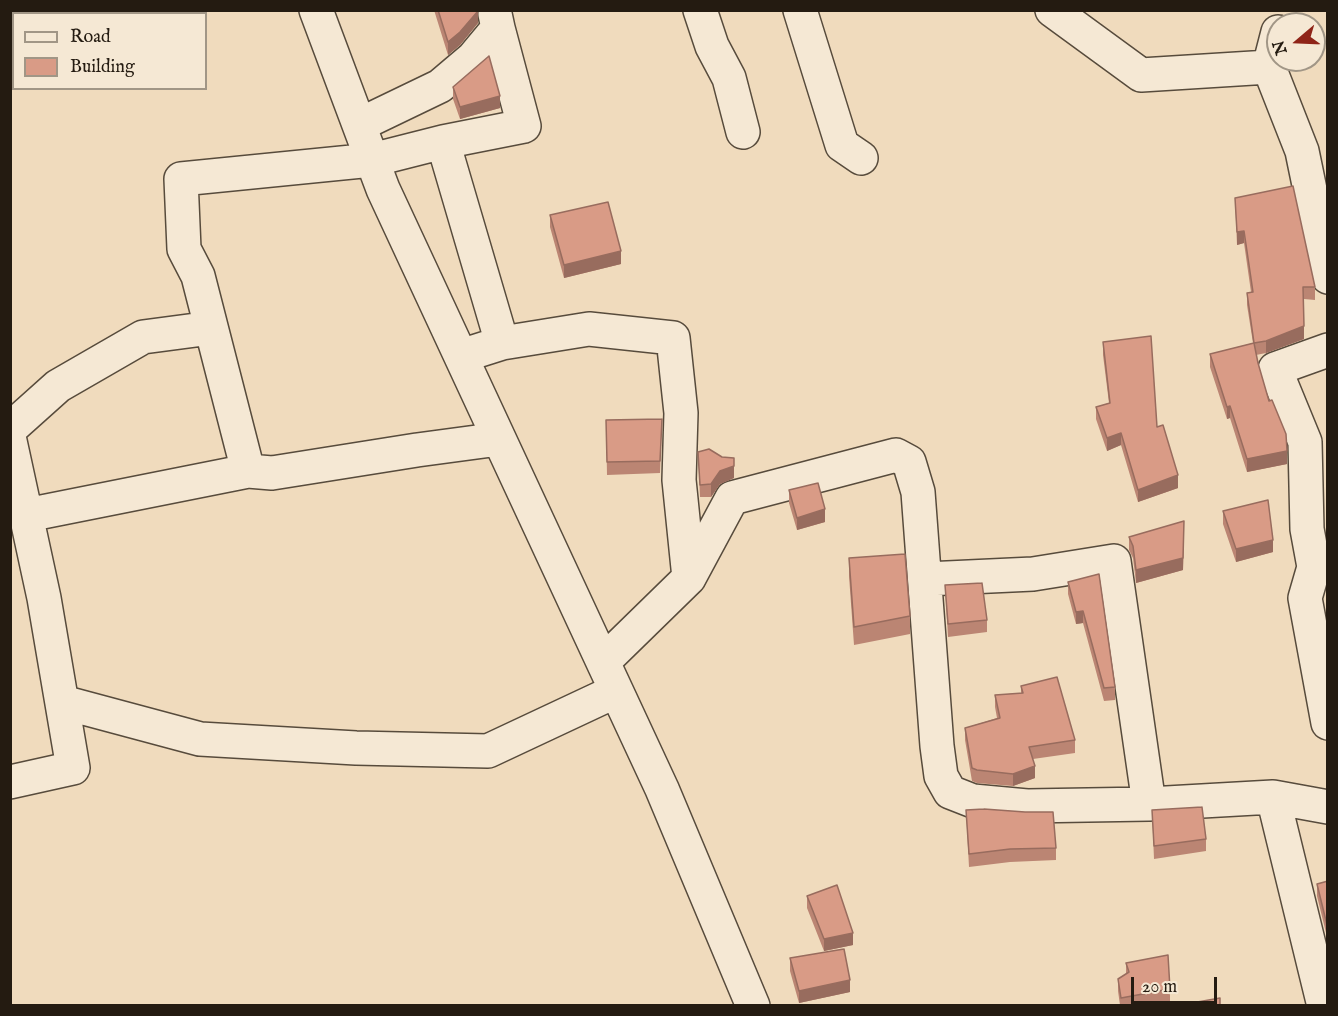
<!DOCTYPE html>
<html>
<head>
<meta charset="utf-8">
<style>
  body { margin:0 }
  #map { position:relative; width:1338px; height:1016px; overflow:hidden; background:#f0dbbd; font-family:"IM FELL English",serif }
  canvas { display:block }
  .frame { position:absolute; inset:0; border:12px solid #241b11; pointer-events:none }
  .legend { position:absolute; left:12px; top:12px; width:195px; height:78px; box-sizing:border-box; background:#f5e8d4; border:2px solid #a19686; margin:0; padding:8px 10px; list-style:none; font-size:18px; color:#241b11 }
  .legend li { display:flex; align-items:center; gap:12px; height:30px }
  .legend b { width:30px; border:2px solid #a19686 }
  .north { position:absolute; left:1266px; top:12px; width:60px; height:60px; box-sizing:border-box; background:#f5e8d4; border:2px solid #a19686; border-radius:50%; rotate:251deg; font-size:16px; font-weight:700; line-height:24px; text-align:center; color:#241b11 }
  .north::after { content:''; display:block; margin:auto; width:21px; height:27px; background:#8f2418; clip-path:polygon(50% 0,100% 100%,50% 72%,0 100%) }
  .scale { position:absolute; left:1131px; top:977px; width:86px; height:27px; box-sizing:border-box; border:3px solid #241b11; border-top:0; padding-left:8px; font-size:18px; line-height:21px; white-space:nowrap; color:#241b11; -webkit-text-stroke:4px #f5e8d4; paint-order:stroke }
</style>
</head>
<body>
<div id="map">
<canvas width="1338" height="1016"></canvas>
<div class="frame"></div>
<ul class="legend">
<li><b style="height:8px;background:#f5e8d4"></b>Road</li>
<li><b style="height:16px;background:#d99b86"></b>Building</li>
</ul>
<div class="north">N</div>
<div class="scale">20 m</div>
</div>
<script>
const g = document.querySelector('canvas').getContext('2d');
g.lineJoin = 'round';
const shape = rows => new Path2D(rows.map(r => 'M' + r).join(''));
function strokePath(path, color, width, dash) { g.strokeStyle = color; g.lineWidth = width; g.lineCap = dash ? 'butt' : 'round'; g.setLineDash(dash || []); g.stroke(path); }
function fillPath(path, color) { g.fillStyle = color; g.fill(path, 'evenodd'); }
const minor = shape([
  [316,10,383,189,662,789,753,1006],
  [700,10,712,46,729,78,743,132],
  [800,10,842,145,861,158],
  [1052,10,1141,75,1269,67,1302,151,1328,277],
  [498,28,524,126,443,142,502,343],
  [1269,67,1278,32],
  [359,125,440,86,473,58,498,28,495,14],
  [1328,350,1275,369,1305,442,1307,529,1314,567,1305,598,1328,723],
  [461,356,502,343,589,329,673,338,681,413,679,480,689,578],
  [10,429,58,386,143,337,211,328],
  [10,441,44,598,73,768,10,782],
  [248,471,198,276,184,249,181,179,372,160,443,142],
  [27,515,248,471,272,473,417,450,499,439],
  [926,579,1033,574,1114,561,1149,804],
  [603,662,689,578,732,498,896,455,909,462,918,492,937,746,941,776,950,792,973,801,1027,806,1149,804,1273,797,1328,807],
  [62,702,200,739,356,748,488,751,616,691],
  [1273,797,1324,1006]
]);
const wall = shape([
  [434,10,478,11,478,23,460,45,448,55],
  [453,87,500,108,460,119,453,99],
  [1235,198,1315,287,1315,300,1304,299,1304,339,1266,353,1256,355,1258,363,1287,464,1247,472,1230,418,1227,419,1210,367,1210,354,1253,343,1247,305,1247,293,1251,292,1244,243,1237,245],
  [550,215,621,264,564,278,550,227],
  [1103,342,1157,427,1178,488,1138,502,1121,445,1107,451,1096,419,1096,407,1109,403,1103,355],
  [662,419,660,473,607,475,606,420],
  [698,452,734,478,720,484,711,497,700,497],
  [789,490,825,522,797,530,789,503],
  [1223,511,1273,552,1236,562,1223,524],
  [1184,533,1183,570,1136,583,1133,558,1129,550,1129,537],
  [849,558,910,616,910,634,854,645,849,576],
  [1099,574,1115,687,1115,700,1104,701,1083,623,1076,624,1068,594,1068,582],
  [945,585,987,620,987,632,948,637],
  [1021,686,1075,740,1075,753,1033,759,1035,778,1013,786,977,783,972,781,965,740,965,728,997,718,995,707,995,695,1021,693],
  [966,810,1056,848,1056,860,1010,862,969,867],
  [1152,810,1206,839,1206,851,1154,859],
  [1328,881,1328,941,1317,896,1317,884],
  [807,896,853,945,824,951,807,908],
  [790,958,850,992,799,1003,790,971],
  [1126,963,1170,989,1170,1001,1147,1005,1120,1005,1118,991,1118,979,1126,974]
]);
const shadedWall = shape([
  [478,11,478,23,460,45,448,55,448,42],
  [500,96,500,108,460,119,460,107],
  [1244,231,1244,243,1237,245,1237,232],
  [621,251,621,264,564,278,564,265],
  [1304,326,1304,339,1266,353,1266,341],
  [1230,406,1230,418,1227,419,1227,407],
  [1121,433,1121,445,1107,451,1107,438],
  [1287,451,1287,464,1247,472,1247,459],
  [734,458,734,478,720,484,711,497,711,484,720,471],
  [1178,475,1178,488,1138,502,1138,490],
  [825,509,825,522,797,530,797,518],
  [1184,521,1183,570,1136,583,1136,570],
  [1273,540,1273,552,1236,562,1236,549],
  [1083,611,1083,623,1076,624,1076,612],
  [1035,766,1035,778,1013,786,1013,774],
  [853,933,853,945,824,951,824,939],
  [850,980,850,992,799,1003,799,991]
]);
const building = shape([
  [438,10,478,10,478,11,460,32,448,42,438,10],
  [489,56,500,96,460,107,453,87,489,56],
  [1293,186,1315,287,1303,287,1304,326,1266,341,1254,343,1247,293,1253,292,1244,231,1237,232,1235,198,1293,186],
  [608,202,621,251,564,265,550,215,608,202],
  [1151,336,1157,427,1163,425,1178,475,1138,490,1121,433,1107,438,1096,407,1110,403,1103,342,1151,336],
  [1254,343,1258,363,1269,401,1272,400,1286,434,1287,451,1247,459,1230,406,1227,407,1210,354,1254,343],
  [662,419,660,461,607,462,606,420,662,419],
  [709,449,722,457,734,458,734,466,720,471,711,484,700,485,698,452,709,449],
  [818,483,825,509,797,518,789,490,818,483],
  [1268,500,1273,540,1236,549,1223,511,1268,500],
  [1184,521,1183,558,1136,570,1133,546,1129,537,1184,521],
  [905,554,910,616,854,627,849,558,905,554],
  [1099,574,1115,687,1104,688,1083,611,1076,612,1068,582,1099,574],
  [982,583,987,620,948,624,945,585,982,583],
  [1057,677,1075,740,1029,747,1035,766,1013,774,977,770,972,768,965,728,1000,718,995,695,1023,693,1021,686,1057,677],
  [1202,807,1206,839,1154,846,1152,810,1202,807],
  [984,809,1025,812,1053,812,1056,848,1010,849,969,854,966,810,984,809],
  [1328,881,1328,929,1317,884,1328,881],
  [837,885,853,933,824,939,807,896,837,885],
  [844,949,850,980,799,991,790,958,844,949],
  [1168,955,1170,989,1121,998,1118,979,1129,972,1126,963,1168,955],
  [1220,998,1220,1005,1187,1005,1186,1004,1220,998]
]);
strokePath(minor, '#574b3c', 36);
strokePath(minor, '#f5e8d4', 33);
fillPath(wall, '#bb8573');
fillPath(shadedWall, '#986c5e');
fillPath(building, '#d99b86');
strokePath(building, '#986c5e', 1.5);
</script>
</body>
</html>
